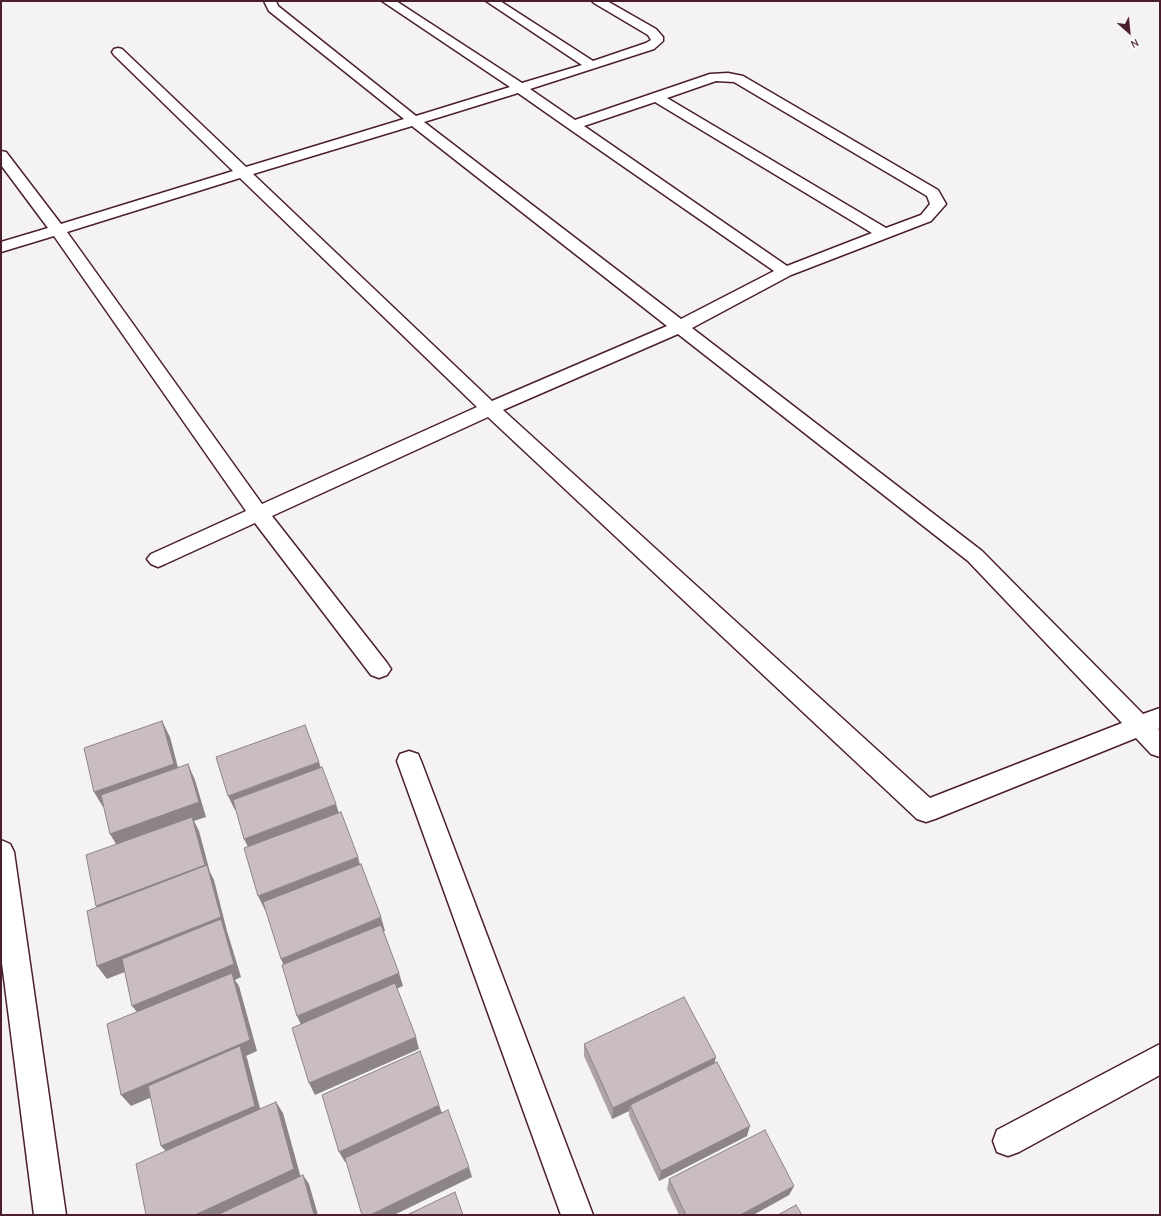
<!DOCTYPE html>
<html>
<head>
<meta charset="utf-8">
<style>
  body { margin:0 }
  #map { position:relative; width:1161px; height:1216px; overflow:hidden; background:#f4f2f2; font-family:"Comic Neue",sans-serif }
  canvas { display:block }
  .frame { position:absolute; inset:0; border:2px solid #4a1f2b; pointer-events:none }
  .north { position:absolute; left:1109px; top:12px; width:40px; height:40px; -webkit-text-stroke:3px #fff; paint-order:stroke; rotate:153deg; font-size:11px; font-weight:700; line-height:16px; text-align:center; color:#4a1f2b }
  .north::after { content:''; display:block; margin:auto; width:14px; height:18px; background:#4a1f2b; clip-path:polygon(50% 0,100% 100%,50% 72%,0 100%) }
</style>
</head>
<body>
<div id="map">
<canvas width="1161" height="1216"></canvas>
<div class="frame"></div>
<div class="north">N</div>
</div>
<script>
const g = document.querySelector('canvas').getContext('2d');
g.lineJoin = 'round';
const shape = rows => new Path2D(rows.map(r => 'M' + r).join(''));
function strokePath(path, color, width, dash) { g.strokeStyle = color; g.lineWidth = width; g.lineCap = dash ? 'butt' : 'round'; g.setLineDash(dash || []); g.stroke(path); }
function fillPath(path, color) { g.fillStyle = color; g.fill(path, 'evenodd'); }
const minor = shape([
  [264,1,276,1,278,6,416,116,510,87,382,1,396,1,522,83,582,65,486,1,500,1,593,61,646,43,651,40,648,35,594,3,592,1,607,1,656,29,663,37,663,41,654,49,530,89,575,120,710,74,728,73,743,76,938,190,946,204,931,221,791,275,692,328,982,551,1143,714,1160,708,1160,728,1158,729,1160,731,1160,757,1151,754,1136,738,935,819,926,822,917,819,488,417,272,516,387,663,391,669,387,675,379,678,371,675,255,523,165,564,158,567,151,564,147,559,151,554,246,511,54,236,1,252,1,242,48,228,1,165,1,151,6,152,61,224,233,171,114,55,112,52,114,49,118,48,122,49,246,167,404,119,269,11,264,1],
  [716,81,734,82,927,196,930,204,921,215,886,228,667,98,716,81],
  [518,93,568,128,774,271,681,319,424,122,518,93],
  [655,102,872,233,787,266,584,126,655,102],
  [412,126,667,326,492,401,253,174,412,126],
  [240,178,477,407,262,504,67,232,240,178],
  [678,334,968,561,1122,723,930,798,503,410,678,334],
  [409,751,418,754,421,761,593,1215,561,1215,397,761,400,754,409,751],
  [1,840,10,844,14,852,66,1215,34,1215,1,955,1,840],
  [1160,1044,1160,1075,1019,1152,1008,1156,997,1152,993,1141,997,1130,1160,1044]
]);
const wall = shape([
  [584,1044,715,1064,747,1136,659,1181,629,1116,629,1111,612,1119,584,1056],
  [669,1179,794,1186,789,1195,753,1215,679,1215,667,1189]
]);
const shadedWall = shape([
  [162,721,170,737,181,779,103,807,94,792],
  [319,762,324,777,235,810,228,796],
  [188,764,195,780,206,817,194,821,199,831,210,872,214,880,227,931,241,977,235,980,239,986,257,1051,246,1056,247,1058,262,1116,171,1157,161,1146,243,1058,131,1106,121,1095,142,1018,132,1006,225,932,107,979,97,966,106,919,96,906,119,849,110,834],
  [336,804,341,819,251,853,244,839],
  [358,857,362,872,265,910,258,896],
  [381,917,385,931,287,972,281,959],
  [399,973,403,986,303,1029,297,1016],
  [416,1037,419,1049,315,1095,309,1083],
  [716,1057,713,1069,630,1105,629,1111,612,1119,613,1108],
  [276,1102,283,1113,301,1178,223,1215,195,1215],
  [439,1105,443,1116,345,1162,339,1152],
  [750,1126,747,1136,659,1181,661,1171],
  [469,1167,472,1177,394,1215,370,1215],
  [303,1175,309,1184,318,1215,314,1215],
  [794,1186,789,1195,753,1215,740,1215]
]);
const building = shape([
  [162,721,174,764,94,792,84,748,162,721],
  [305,725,319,762,228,796,216,757,305,725],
  [188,764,199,802,110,834,101,795,188,764],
  [322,767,336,804,244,839,233,800,322,767],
  [341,812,358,857,258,896,244,848,341,812],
  [192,817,205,865,96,906,86,855,192,817],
  [361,864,381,917,281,959,263,902,361,864],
  [207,865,221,917,97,966,87,911,207,865],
  [221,919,234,964,132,1006,122,959,221,919],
  [381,925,399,973,297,1016,282,965,381,925],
  [232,973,250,1040,121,1095,107,1024,232,973],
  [395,983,416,1037,309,1083,292,1028,395,983],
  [684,997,716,1057,613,1108,584,1044,684,997],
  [240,1046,255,1106,161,1146,148,1086,240,1046],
  [420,1051,439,1105,339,1152,322,1095,420,1051],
  [717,1062,750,1126,661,1171,630,1105,717,1062],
  [276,1102,294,1169,195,1215,146,1215,136,1164,276,1102],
  [448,1110,469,1167,370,1215,362,1215,345,1158,448,1110],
  [765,1130,794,1186,740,1215,686,1215,669,1179,765,1130],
  [303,1175,314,1215,217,1215,303,1175],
  [455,1192,463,1215,407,1215,455,1192],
  [796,1205,802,1215,778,1215,796,1205]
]);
strokePath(minor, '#4a1f2b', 3);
fillPath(minor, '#fff');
fillPath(wall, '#aea3a6');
fillPath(shadedWall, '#8d8487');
fillPath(building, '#cabdc1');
strokePath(building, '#8d8487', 1);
</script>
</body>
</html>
